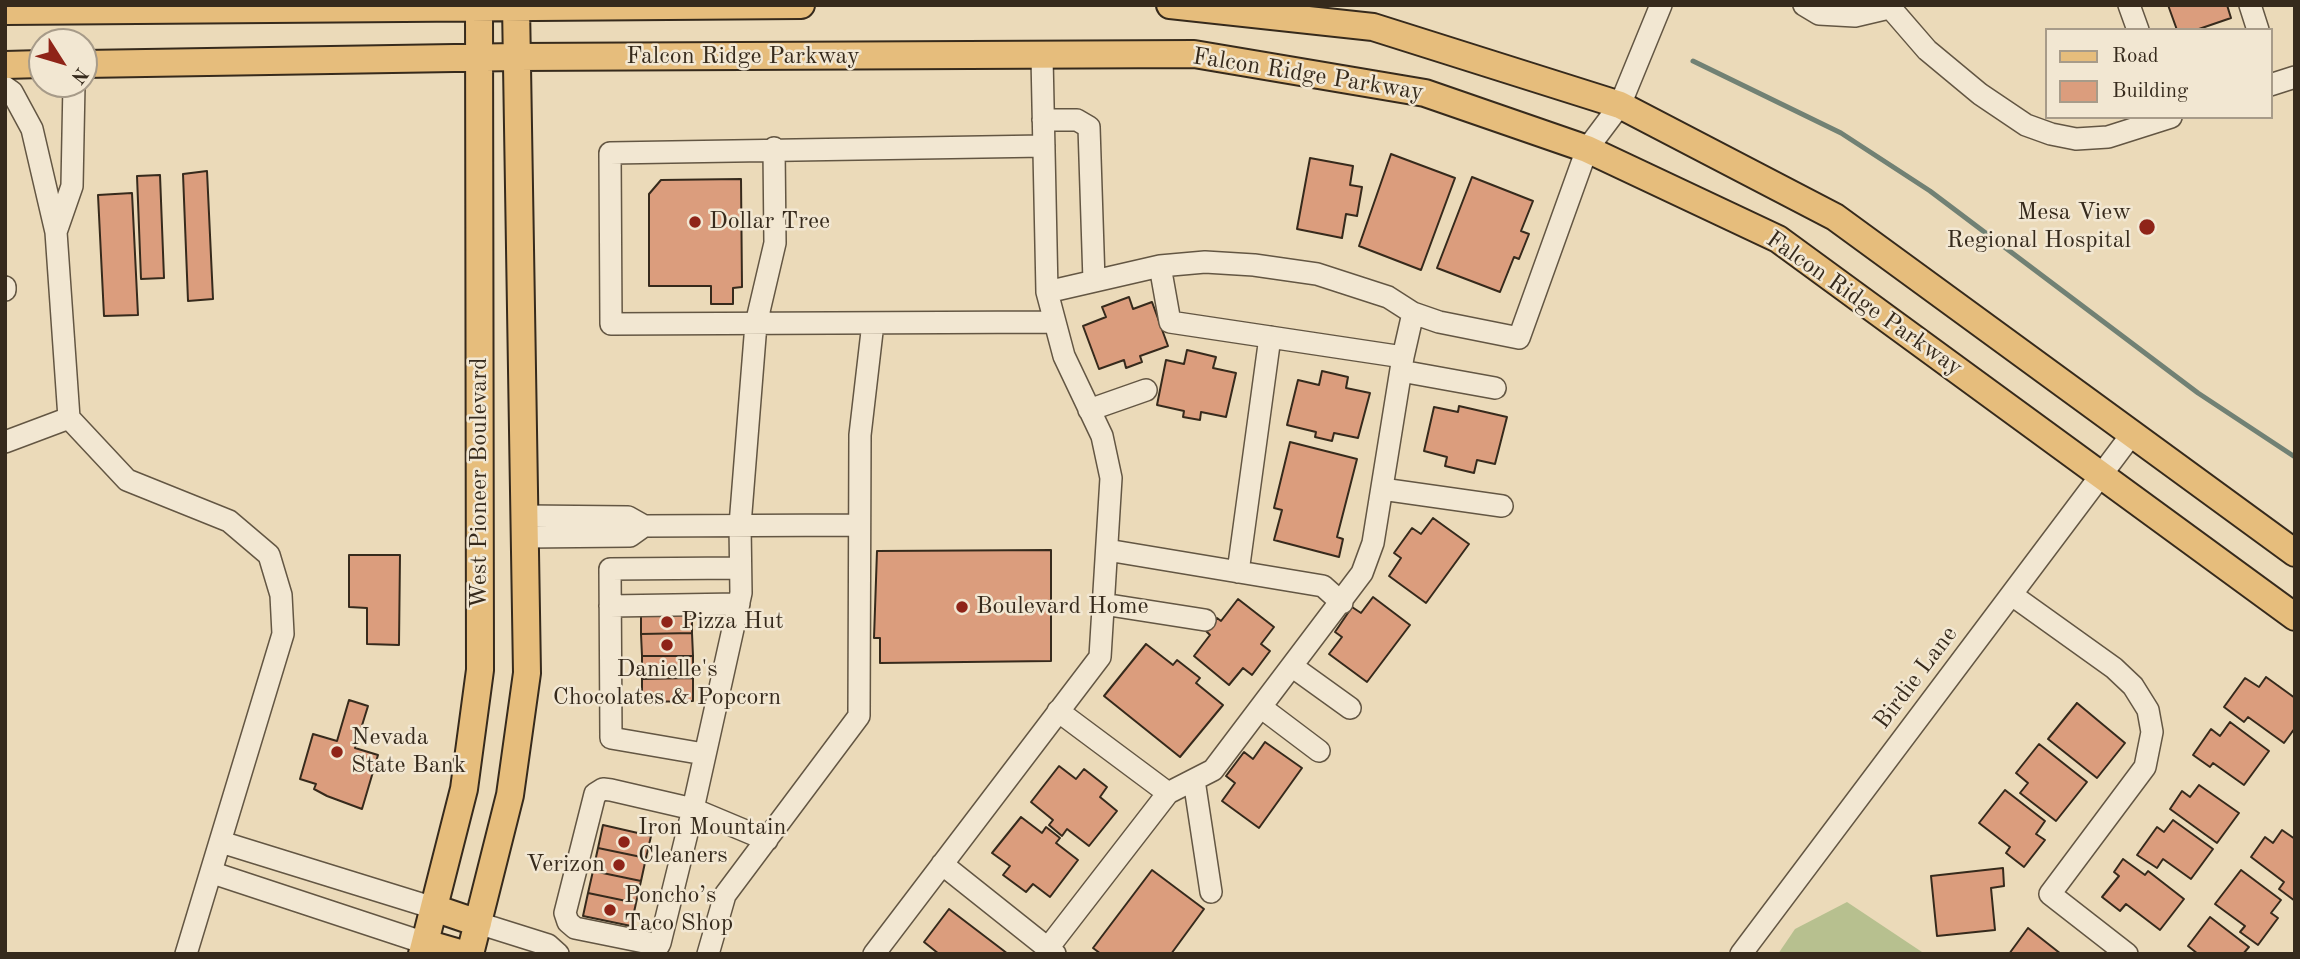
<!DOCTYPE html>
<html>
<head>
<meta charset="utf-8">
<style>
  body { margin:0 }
  #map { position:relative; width:2300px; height:959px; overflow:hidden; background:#ebdab9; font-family:"Old Standard TT",serif }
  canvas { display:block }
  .frame { position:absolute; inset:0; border:7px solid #362a1c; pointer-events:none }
  .legend { position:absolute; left:2045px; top:28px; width:228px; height:91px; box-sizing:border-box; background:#f2e7d2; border:2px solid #a79b89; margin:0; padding:9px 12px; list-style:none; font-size:21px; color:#362a1c }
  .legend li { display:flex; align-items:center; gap:14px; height:35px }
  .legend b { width:35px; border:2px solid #a79b89 }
  .north { position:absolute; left:28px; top:28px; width:70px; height:70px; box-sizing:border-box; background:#f2e7d2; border:2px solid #a79b89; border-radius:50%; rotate:127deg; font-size:19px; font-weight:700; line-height:28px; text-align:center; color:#362a1c }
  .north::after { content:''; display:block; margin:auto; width:24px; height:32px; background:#8f2418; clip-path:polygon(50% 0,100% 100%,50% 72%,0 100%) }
</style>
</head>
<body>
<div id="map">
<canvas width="2300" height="959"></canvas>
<div class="frame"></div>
<ul class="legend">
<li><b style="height:9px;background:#e6bd7c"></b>Road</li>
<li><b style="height:19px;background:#db9d7d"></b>Building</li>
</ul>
<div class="north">N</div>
</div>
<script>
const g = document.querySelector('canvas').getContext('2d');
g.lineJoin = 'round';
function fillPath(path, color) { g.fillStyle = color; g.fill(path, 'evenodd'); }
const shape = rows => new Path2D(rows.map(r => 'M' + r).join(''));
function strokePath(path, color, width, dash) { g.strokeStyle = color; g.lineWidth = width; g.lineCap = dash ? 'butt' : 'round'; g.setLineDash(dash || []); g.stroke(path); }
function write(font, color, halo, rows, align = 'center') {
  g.font = font + ' "Old Standard TT",serif'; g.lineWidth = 5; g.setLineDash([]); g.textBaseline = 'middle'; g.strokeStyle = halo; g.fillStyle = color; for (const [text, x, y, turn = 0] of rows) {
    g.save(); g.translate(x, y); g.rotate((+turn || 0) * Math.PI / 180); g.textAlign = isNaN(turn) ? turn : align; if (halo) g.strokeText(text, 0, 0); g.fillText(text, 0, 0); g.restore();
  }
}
const green = shape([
  [1847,902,1925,954,1778,954,1795,929]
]);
const stream = shape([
  [1693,61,1841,133,1930,191,2198,393,2295,457]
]);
const building = shape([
  [2168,5,2227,5,2231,18,2196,30,2177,30,2168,5],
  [1391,154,1455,178,1421,270,1359,246,1391,154],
  [1310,158,1353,166,1350,185,1362,187,1357,216,1346,214,1342,238,1297,229,1310,158],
  [207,171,213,299,188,301,183,174,207,171],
  [160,175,164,278,141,279,137,176,160,175],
  [1472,177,1533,201,1521,231,1529,234,1519,259,1514,257,1500,292,1437,268,1472,177],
  [741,179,742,287,733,288,733,304,711,304,711,286,649,286,649,194,661,180,741,179],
  [132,193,138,315,104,316,98,195,132,193],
  [1129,297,1133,309,1152,302,1168,346,1140,356,1142,362,1126,368,1124,360,1099,369,1083,326,1106,317,1102,307,1129,297],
  [1187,350,1216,357,1213,368,1236,373,1226,417,1201,412,1200,420,1183,417,1184,411,1157,405,1166,360,1184,364,1187,350],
  [1322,371,1348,377,1346,388,1370,393,1358,438,1334,433,1332,441,1315,437,1316,432,1287,425,1298,380,1319,385,1322,371],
  [1459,406,1507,417,1495,464,1477,460,1474,473,1445,466,1447,457,1424,451,1434,407,1458,412,1459,406],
  [1290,442,1357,459,1337,537,1343,539,1339,557,1274,540,1282,510,1274,508,1290,442],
  [1433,518,1469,544,1426,603,1389,576,1401,558,1394,553,1412,528,1421,534,1433,518],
  [1051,550,1051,661,880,663,880,638,874,638,877,551,1051,550],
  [349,555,400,555,399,645,367,644,367,608,349,607,349,555],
  [1373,597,1410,625,1367,682,1329,654,1342,637,1335,632,1352,607,1361,613,1373,597],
  [1238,599,1274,627,1261,644,1270,651,1252,675,1243,668,1229,685,1194,656,1210,635,1206,631,1217,618,1221,621,1238,599],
  [692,610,692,633,641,634,641,611,692,610],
  [692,633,693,656,642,656,641,634,692,633],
  [1146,644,1173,665,1177,660,1200,678,1196,683,1223,705,1180,757,1104,696,1146,644],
  [642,656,693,656,693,678,642,679,642,656],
  [2266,677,2295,698,2295,728,2284,743,2248,717,2244,722,2224,707,2245,678,2259,687,2266,677],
  [693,678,693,701,642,702,642,679,693,678],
  [349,700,368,706,355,748,378,755,362,809,327,796,314,789,316,784,300,779,313,734,337,741,349,700],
  [2077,703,2125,743,2097,778,2048,739,2077,703],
  [2230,722,2269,751,2244,785,2213,763,2210,767,2193,755,2211,729,2220,736,2230,722],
  [1265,742,1302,768,1259,828,1222,801,1235,783,1226,776,1244,752,1253,759,1265,742],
  [2039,744,2087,782,2056,821,2020,793,2028,783,2016,773,2039,744],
  [1059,766,1076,779,1084,769,1107,787,1100,797,1117,811,1089,846,1067,829,1062,836,1049,825,1053,820,1031,802,1059,766],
  [2199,785,2239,813,2217,843,2170,809,2182,791,2190,797,2199,785],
  [2005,790,2045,821,2036,834,2045,840,2024,867,2006,853,2010,847,1979,823,2005,790],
  [1021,817,1042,833,1046,827,1060,838,1056,843,1078,860,1050,897,1033,884,1026,892,1003,875,1010,866,992,853,1021,817],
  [2173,820,2213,849,2191,879,2163,859,2157,868,2137,855,2157,827,2164,832,2173,820],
  [603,825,651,836,646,858,598,848,603,825],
  [2282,830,2295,839,2295,901,2279,889,2284,882,2251,857,2265,837,2273,843,2282,830],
  [598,848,646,858,641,881,593,871,598,848],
  [2123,859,2145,875,2148,871,2184,899,2160,930,2126,904,2120,911,2102,897,2119,876,2114,872,2123,859],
  [2003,868,2004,886,1991,888,1995,930,1937,936,1931,876,2003,868],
  [1152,870,1204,909,1171,954,1101,954,1093,948,1152,870],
  [2241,870,2281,900,2271,913,2278,918,2258,945,2240,932,2245,926,2215,904,2241,870],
  [593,871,641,881,636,903,588,893,593,871],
  [588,893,636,903,631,926,583,916,588,893],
  [949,909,1008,954,939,954,924,942,949,909],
  [2210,917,2249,947,2243,954,2198,954,2188,946,2210,917],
  [2028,928,2061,954,2009,954,2028,928]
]);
const minor = shape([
  [1804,5,1819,14,1855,16,1889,8],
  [1888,5,1927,50,1980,94,2026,125,2051,134,2076,139,2108,137,2171,117],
  [2129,5,2138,30],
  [2250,5,2258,30],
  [2270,85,2295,77],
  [5,87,12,92,32,129,56,232,69,418,127,480,229,521,269,555,281,595,283,634,186,954],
  [1043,120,1077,120,1089,127,1094,281],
  [1044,146,610,153,611,324,1053,322],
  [56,232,72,186,74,84],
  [1160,266,1170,322,1403,357],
  [5,287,5,290],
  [1047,292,1160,266,1205,262,1254,265,1317,274,1388,297,1413,313,1439,322,1519,338,1587,149,1620,105,1661,5],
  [1401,371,1495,388],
  [1089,410,1146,390],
  [5,442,69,418],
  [1382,489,1502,506],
  [524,516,628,517,644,526,859,525],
  [525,537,630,536,644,526],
  [1107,550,1323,586,1342,603],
  [1238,572,1270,337],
  [2012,595,2114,668,2133,686,2148,710,2152,732,2145,767,2050,894,2127,954],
  [1103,604,1205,620],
  [610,606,739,604],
  [1293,667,1350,708],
  [1262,708,1319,751],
  [1058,711,1168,793],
  [704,754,611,738,610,569,740,568],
  [1194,780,1211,892],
  [221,842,434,908],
  [942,864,1055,954],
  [213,873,425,943],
  [478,923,548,945,558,954],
  [659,945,575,928,568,922,565,913,595,794,603,789,611,790,693,809,767,840],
  [1048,948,1168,793,1213,770,1362,573,1373,543,1403,357,1413,313],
  [653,954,660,943,693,809,741,593,740,525,756,324,775,243,774,148],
  [708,954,725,895,859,716,860,435,873,323],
  [874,954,1100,657,1111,478,1102,436,1064,356,1047,292,1042,57],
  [1741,954,2132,434]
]);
const major = shape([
  [1170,5,1373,27,1620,105,1835,217,2295,553],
  [5,11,801,5],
  [84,64,516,57,1194,54,1425,93,1587,149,1778,239,2295,617],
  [5,65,42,64],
  [434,908,478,923],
  [425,943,463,954],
  [422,954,464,789,480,670,479,5],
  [470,954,510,795,527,673,516,5]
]);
const markers = [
  [695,222,7,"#8f2418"],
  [2147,227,9,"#8f2418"],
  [962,607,7,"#8f2418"],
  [667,622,7,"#8f2418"],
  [667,645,7,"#8f2418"],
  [337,752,7,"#8f2418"],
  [624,842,7,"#8f2418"],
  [619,865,7,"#8f2418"],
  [610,910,7,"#8f2418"]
];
const streetNames = [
  ["Falcon Ridge Parkway",743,57],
  ["Falcon Ridge Parkway",1308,75,9],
  ["Falcon Ridge Parkway",1864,304,35],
  ["West Pioneer Boulevard",480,483,-90],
  ["Birdie Lane",1916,678,-53]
];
const poiNames = [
  ["Mesa View",2131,213,"right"],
  ["Regional Hospital",2131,241,"right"],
  ["Dollar Tree",709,222],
  ["Boulevard Home",976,607],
  ["Pizza Hut",681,622],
  ["Danielle's",667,670,"center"],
  ["Chocolates & Popcorn",667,698,"center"],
  ["Nevada",351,738],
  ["State Bank",351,766],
  ["Iron Mountain",638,828],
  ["Cleaners",638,856],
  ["Verizon",605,865,"right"],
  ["Poncho’s",624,896],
  ["Taco Shop",624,924]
];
fillPath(green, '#b7c08f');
strokePath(stream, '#718174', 5);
fillPath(building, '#db9d7d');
strokePath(building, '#362a1c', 2);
strokePath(minor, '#635643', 24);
strokePath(major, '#362a1c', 30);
strokePath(minor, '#f2e7d2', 21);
strokePath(major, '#e6bd7c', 26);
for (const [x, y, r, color] of markers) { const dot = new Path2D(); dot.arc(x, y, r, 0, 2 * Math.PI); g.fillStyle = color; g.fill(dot); strokePath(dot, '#f2e7d2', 2.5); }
write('24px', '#362a1c', '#f2e7d2', streetNames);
write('24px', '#362a1c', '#f2e7d2', poiNames, 'left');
</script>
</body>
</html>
